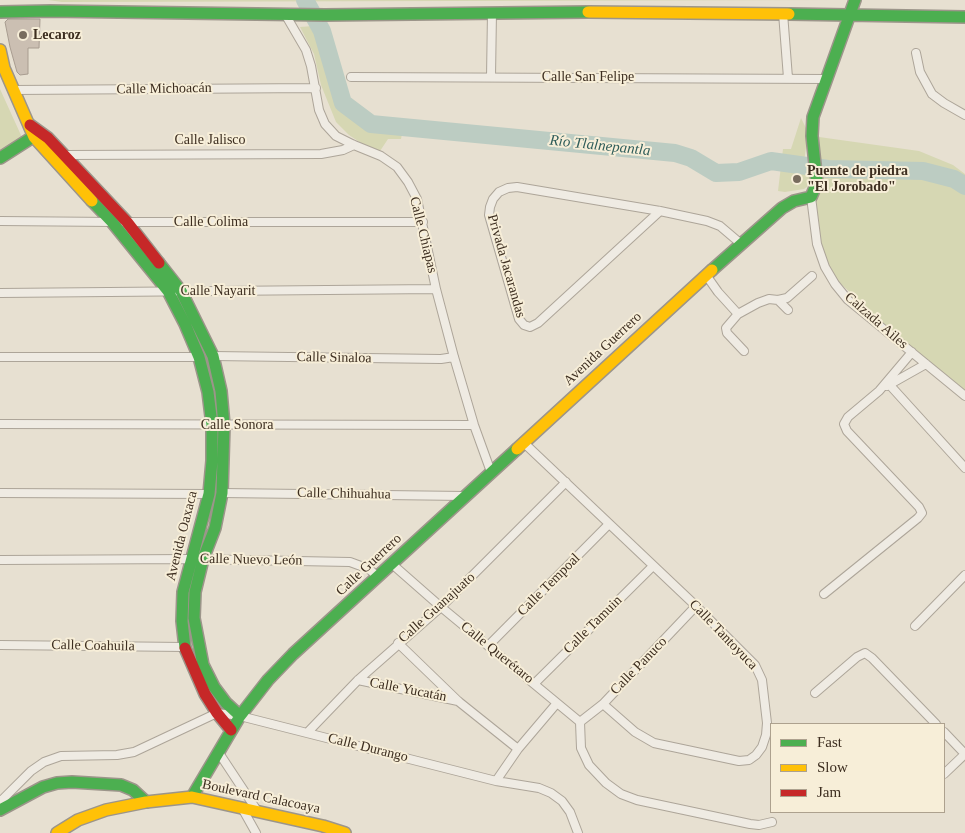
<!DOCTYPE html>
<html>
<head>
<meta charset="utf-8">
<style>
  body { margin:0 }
  #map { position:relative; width:965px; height:833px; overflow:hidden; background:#e7e0d1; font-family:Georgia,serif }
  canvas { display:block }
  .legend { position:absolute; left:770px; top:723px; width:175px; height:90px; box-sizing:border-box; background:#f7eed8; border:1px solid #ada18e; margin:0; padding:6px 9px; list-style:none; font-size:15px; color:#3d2e20 }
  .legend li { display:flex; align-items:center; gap:10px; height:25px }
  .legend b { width:25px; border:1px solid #ada18e }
</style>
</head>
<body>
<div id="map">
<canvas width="965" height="833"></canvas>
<ul class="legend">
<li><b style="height:6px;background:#4caf50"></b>Fast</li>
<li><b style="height:6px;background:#ffc107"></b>Slow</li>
<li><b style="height:6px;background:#c62828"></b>Jam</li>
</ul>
</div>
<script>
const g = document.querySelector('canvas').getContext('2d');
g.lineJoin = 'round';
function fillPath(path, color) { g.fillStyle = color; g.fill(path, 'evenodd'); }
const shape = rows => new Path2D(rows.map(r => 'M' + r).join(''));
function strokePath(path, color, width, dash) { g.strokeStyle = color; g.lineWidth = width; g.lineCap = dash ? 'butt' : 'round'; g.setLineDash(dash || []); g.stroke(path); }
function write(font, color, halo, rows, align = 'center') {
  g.font = font + ' Georgia,serif'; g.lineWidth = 4; g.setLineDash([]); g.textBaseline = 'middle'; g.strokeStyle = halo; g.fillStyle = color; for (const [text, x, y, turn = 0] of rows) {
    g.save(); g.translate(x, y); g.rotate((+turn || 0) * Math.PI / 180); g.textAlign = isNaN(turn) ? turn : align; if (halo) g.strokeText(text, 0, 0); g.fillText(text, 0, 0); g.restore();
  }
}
const green = shape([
  [48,0,834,0,62,2],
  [313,26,316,31,341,109,364,126,402,134,401,139,388,139,380,151,370,149,349,135,336,122,321,85,314,54,300,27],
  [0,89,25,144,0,157],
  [801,118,808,132,803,170,814,182,804,189,785,192,778,191,783,149,791,149],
  [812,136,919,151,953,165,965,174,965,395,918,356,840,283,828,265,819,243,815,214]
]);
const river = shape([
  [305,0,322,31,343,103,371,124,675,153,691,158,716,173,739,172,771,161,828,169,923,171,954,179,965,186]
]);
const building = shape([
  [8,19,40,19,39,48,28,48,28,74,20,75,17,72,10,47,5,22,8,19]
]);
const street = shape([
  [783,13,788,78],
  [285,14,306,50,311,66,319,110,325,124,336,136,354,145,381,156,397,167,408,182,417,199,436,289,454,357,474,425,491,472],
  [916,53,920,72,932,94,944,103,965,115],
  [351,77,826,79],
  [491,77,492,12],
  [13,90,316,88],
  [65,155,321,154,343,150,354,145],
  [811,197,817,244,825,267,835,284,848,300,965,396],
  [660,211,538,323,530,327,524,325,519,319,489,215,490,207,493,199,499,192,508,188,517,187,660,211,707,221,720,226,740,243],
  [0,221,113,222],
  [125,222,423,222],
  [706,275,718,292,738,314,726,328,727,333,744,351],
  [0,293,436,289],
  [778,300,787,298,812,276],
  [738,314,758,303,769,299,778,300,788,310],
  [213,356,441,359,454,357],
  [0,357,199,357],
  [887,382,965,468],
  [887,386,926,364],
  [0,424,474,425],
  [523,442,696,606,755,665,762,680,767,723,766,735,762,747,756,755,749,760,739,761,654,743,635,732,603,704],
  [0,493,209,494],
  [222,493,465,496],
  [0,560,191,559,350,562,369,569,378,577],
  [392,564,441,607,580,722],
  [824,594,918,518,922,513,919,507,847,431,844,424,848,417,879,391,912,352],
  [915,626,965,575],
  [398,643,458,701,518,749],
  [0,645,185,647],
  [488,646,609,524],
  [358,680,458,701],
  [534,684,653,566],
  [815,693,857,657,865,653,872,658,936,724],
  [580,722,581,748,589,765,606,783,621,794,637,800,750,824,759,825,772,822],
  [580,722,603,704,696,606],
  [944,732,965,754],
  [307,733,358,680,441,607,566,482],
  [219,753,258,812],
  [944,774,965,754],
  [496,781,518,749,557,703],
  [0,802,31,771,44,762,61,756,117,755,134,752,217,713,240,716,496,781,539,788,551,793,562,801,570,812,578,833],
  [242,808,256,833]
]);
const fast = shape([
  [0,12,50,11,325,15,588,12],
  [789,14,965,17],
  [0,158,39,133],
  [92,201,112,222,168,291,185,324,199,357,208,392,212,425,212,461,209,494,183,592,182,621,185,648],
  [159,263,181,291,213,356,221,391,224,425,222,493,215,528,203,559,195,592,194,618,203,665,214,687,226,703,240,716],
  [712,270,782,208,794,201,811,197,817,183,812,136,813,117,855,0],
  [192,797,240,716,268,680,293,654,517,449],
  [0,810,43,787,57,783,72,782,121,785,133,790,146,802]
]);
const slow = shape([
  [588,12,789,14],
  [0,50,4,68,34,137,92,201],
  [517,449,712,270],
  [57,833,78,820,106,810,146,802,192,797,323,826,345,833]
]);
const jam = shape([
  [30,125,48,138,127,222,159,263],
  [185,648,205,694,217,713,231,730]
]);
const markers = [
  [23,35,5,"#786c5e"],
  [797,179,5,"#786c5e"]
];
const poiNames = [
  ["Lecaroz",33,35],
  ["Puente de piedra",807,171],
  ["\"El Jorobado\"",807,187]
];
const streetNames = [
  ["Calle San Felipe",588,77],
  ["Calle Michoacán",164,89,-1],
  ["Calle Jalisco",210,140],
  ["Calle Colima",211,222],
  ["Calle Chiapas",423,235,76],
  ["Privada Jacarandas",506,266,74],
  ["Calle Nayarit",218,291],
  ["Calzada Ailes",876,321,41],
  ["Avenida Guerrero",603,349,-43],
  ["Calle Sinaloa",334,358,1],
  ["Calle Sonora",237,425],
  ["Calle Chihuahua",344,494,1],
  ["Avenida Oaxaca",182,536,-76],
  ["Calle Nuevo León",251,560,1],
  ["Calle Guerrero",369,565,-43],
  ["Calle Tempoal",549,585,-45],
  ["Calle Guanajuato",437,608,-42],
  ["Calle Tamuin",593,625,-45],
  ["Calle Tantoyuca",723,635,46],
  ["Calle Coahuila",93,646,1],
  ["Calle Querétaro",497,653,39],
  ["Calle Panuco",639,666,-46],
  ["Calle Yucatán",408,690,11],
  ["Calle Durango",368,748,14],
  ["Boulevard Calacoaya",261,797,12]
];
const waterNames = [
  ["Río Tlalnepantla",600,146,6]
];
fillPath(green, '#d6d7b3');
strokePath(river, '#bcccc2', 18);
fillPath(building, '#cbbfb2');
strokePath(building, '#a89c90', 1);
strokePath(street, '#ada599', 10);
strokePath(fast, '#9c958a', 14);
strokePath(slow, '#9c958a', 14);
strokePath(jam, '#9c958a', 14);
strokePath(street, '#efebe3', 8);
strokePath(fast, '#4caf50', 11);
strokePath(slow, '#ffc107', 11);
strokePath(jam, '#c62828', 11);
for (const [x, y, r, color] of markers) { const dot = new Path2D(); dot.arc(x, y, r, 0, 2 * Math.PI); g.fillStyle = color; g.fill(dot); strokePath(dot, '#f7eed8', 2); }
write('bold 14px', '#3d2e20', '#f7eed8', poiNames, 'left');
write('14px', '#3d2e20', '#f7eed8', streetNames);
write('italic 15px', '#2f5d5a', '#f7eed8', waterNames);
</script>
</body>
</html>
